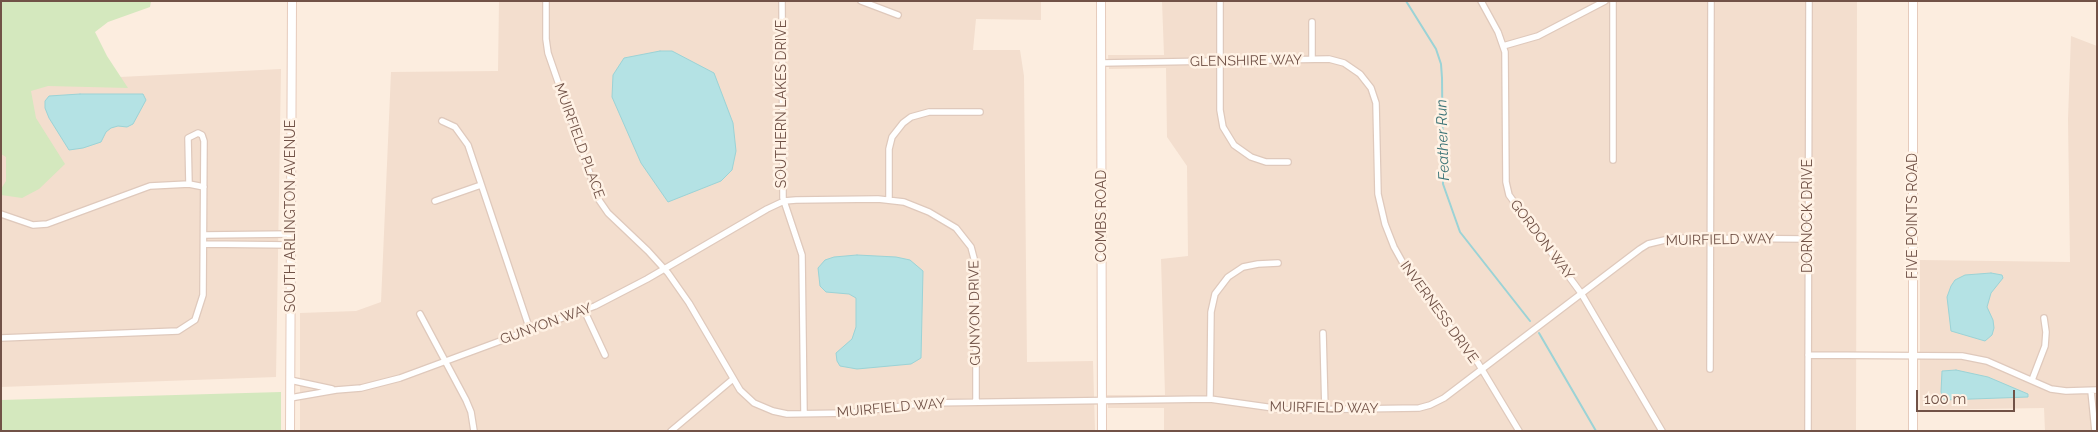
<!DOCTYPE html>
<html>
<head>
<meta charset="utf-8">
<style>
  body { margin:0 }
  #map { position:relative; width:2098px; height:432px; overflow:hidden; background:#fceddf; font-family:Raleway,sans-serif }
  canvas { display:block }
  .frame { position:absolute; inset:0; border:2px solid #715247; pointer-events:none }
  .scale { position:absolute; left:1916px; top:390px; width:99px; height:22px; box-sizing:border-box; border:2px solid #715247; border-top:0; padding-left:6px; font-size:15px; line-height:18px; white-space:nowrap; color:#715247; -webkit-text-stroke:4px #fff2e5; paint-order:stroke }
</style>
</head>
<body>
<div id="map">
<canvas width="2098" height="432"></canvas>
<div class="frame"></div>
<div class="scale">100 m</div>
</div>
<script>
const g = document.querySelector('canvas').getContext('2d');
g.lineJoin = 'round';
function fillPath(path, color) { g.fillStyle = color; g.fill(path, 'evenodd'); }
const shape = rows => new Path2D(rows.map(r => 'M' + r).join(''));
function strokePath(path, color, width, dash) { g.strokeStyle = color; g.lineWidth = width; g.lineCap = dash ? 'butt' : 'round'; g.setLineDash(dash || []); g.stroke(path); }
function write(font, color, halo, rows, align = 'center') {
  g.font = font + ' Raleway,sans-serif'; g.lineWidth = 5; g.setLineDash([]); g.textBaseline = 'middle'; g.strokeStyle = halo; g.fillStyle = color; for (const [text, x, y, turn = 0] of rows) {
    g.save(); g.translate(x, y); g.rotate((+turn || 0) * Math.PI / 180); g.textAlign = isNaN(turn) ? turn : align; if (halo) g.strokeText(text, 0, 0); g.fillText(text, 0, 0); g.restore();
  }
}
const residential = shape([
  [1,1,19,82,281,69,276,377,1,387],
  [499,1,1041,1,1041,20,976,19,973,50,1020,50,1024,76,1027,362,1093,361,1095,431,300,431,300,313,356,311,381,302,391,72,498,71],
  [1162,1,1857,1,1856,431,1164,431,1164,408,1108,408,1107,395,1165,395,1161,259,1188,256,1187,166,1167,137,1166,68,1109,69,1108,55,1164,55],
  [2071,36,2097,46,2097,431,2045,431,2044,408,1920,410,1920,260,2070,262,2068,119]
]);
const green = shape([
  [1,1,151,1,150,7,108,22,95,32,107,56,128,88,48,86,31,91,36,118,65,164,39,189,22,198,1,195,1,189,6,181,6,157,1,154],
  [281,392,281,431,1,431,1,400]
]);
const water = shape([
  [660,51,672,51,714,73,733,123,736,151,732,170,721,181,668,202,641,163,612,97,613,75,624,58,660,51],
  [80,94,143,94,146,100,133,124,127,127,118,126,111,128,106,132,101,142,83,148,69,150,49,118,45,108,45,101,49,96,80,94],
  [857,255,896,257,910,260,923,271,921,358,911,364,857,369,840,366,837,361,836,353,852,339,856,327,856,298,849,294,826,292,820,286,818,268,825,260,834,257,857,255],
  [1991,273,2002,275,2003,278,1991,293,1987,307,1993,320,1994,328,1992,335,1985,341,1951,331,1947,297,1951,286,1955,280,1965,275,1991,273],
  [1956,370,1988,377,2028,394,2028,397,1944,400,1941,392,1942,371,1956,370]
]);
const stream = shape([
  [1406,1,1436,49,1441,64,1442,78,1443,184,1460,232,1530,321],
  [1539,333,1596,431]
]);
const street = shape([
  [546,1,546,39,548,53,599,200,608,213,648,251,668,273,689,303,740,390,754,403,773,411,787,414,849,413,926,403,1210,399,1288,410,1419,408,1430,405,1444,398,1640,249,1648,244,1673,238,1808,239],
  [782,1,783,198,802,255,804,413],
  [861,1,898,15],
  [1220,1,1220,110,1223,127,1234,145,1251,157,1266,162,1288,162],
  [1481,1,1498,32,1505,52,1506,182,1509,195,1581,293,1662,431],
  [1613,1,1613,160],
  [1312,22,1312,59],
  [1503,46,1538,36,1605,1],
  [1101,63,1329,59,1344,63,1360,74,1371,88,1376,103,1378,194,1385,224,1394,247,1408,272,1478,363,1519,431],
  [442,121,455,127,468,145,530,330],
  [889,200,889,149,892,137,903,123,911,117,929,112,980,112],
  [435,201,481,185],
  [1,214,33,225,47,224,150,186,189,184,204,187],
  [204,235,291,234],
  [204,244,291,245],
  [584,310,605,355],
  [420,314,466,400,471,412,474,431],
  [1323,333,1325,410],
  [1,338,178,331,195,320,203,295,204,141,202,135,198,133,188,138,189,184],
  [1808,355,1962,356,1987,361,2051,389,2066,391,2097,390],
  [1710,369,1711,1],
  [290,380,332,389],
  [2032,380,2045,346,2046,332,2044,318],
  [2091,391,2095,431],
  [290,398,336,390,361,388,400,378,595,306,647,279,767,209,784,201,796,200,878,199,904,202,929,212,956,228,971,247,976,266,976,402],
  [1210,399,1211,312,1215,294,1228,277,1243,267,1258,264,1278,263],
  [671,431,733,379],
  [1808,431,1809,1]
]);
const secondary = shape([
  [1101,1,1102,431],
  [290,431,292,1],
  [1913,431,1913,1]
]);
const streetNames = [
  ["GLENSHIRE WAY",1246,61,-1],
  ["SOUTHERN LAKES DRIVE",782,104,-90],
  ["MUIRFIELD PLACE",579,141,70],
  ["SOUTH ARLINGTON AVENUE",291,216,-90],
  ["COMBS ROAD",1102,216,-90],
  ["DORNOCK DRIVE",1808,216,-90],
  ["FIVE POINTS ROAD",1913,216,-90],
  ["GORDON WAY",1542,240,53],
  ["MUIRFIELD WAY",1720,240,-1],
  ["INVERNESS DRIVE",1439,312,54],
  ["GUNYON DRIVE",975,313,-91],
  ["GUNYON WAY",546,324,-20],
  ["MUIRFIELD WAY",891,408,-5],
  ["MUIRFIELD WAY",1324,408,1]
];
const waterNames = [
  ["Feather Run",1443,140,-92]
];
fillPath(residential, '#f3dece');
fillPath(green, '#d4e8be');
fillPath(water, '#b4e2e4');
strokePath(water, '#9bd3d6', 1);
strokePath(stream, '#9bd3d6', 2);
strokePath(street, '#dfc9bc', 8);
strokePath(secondary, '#e6cbbc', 10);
strokePath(street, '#fff', 5.5);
strokePath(secondary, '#fff', 8);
write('14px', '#715247', '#fff2e5', streetNames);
write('italic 15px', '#3c7477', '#fff2e5', waterNames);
</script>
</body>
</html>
